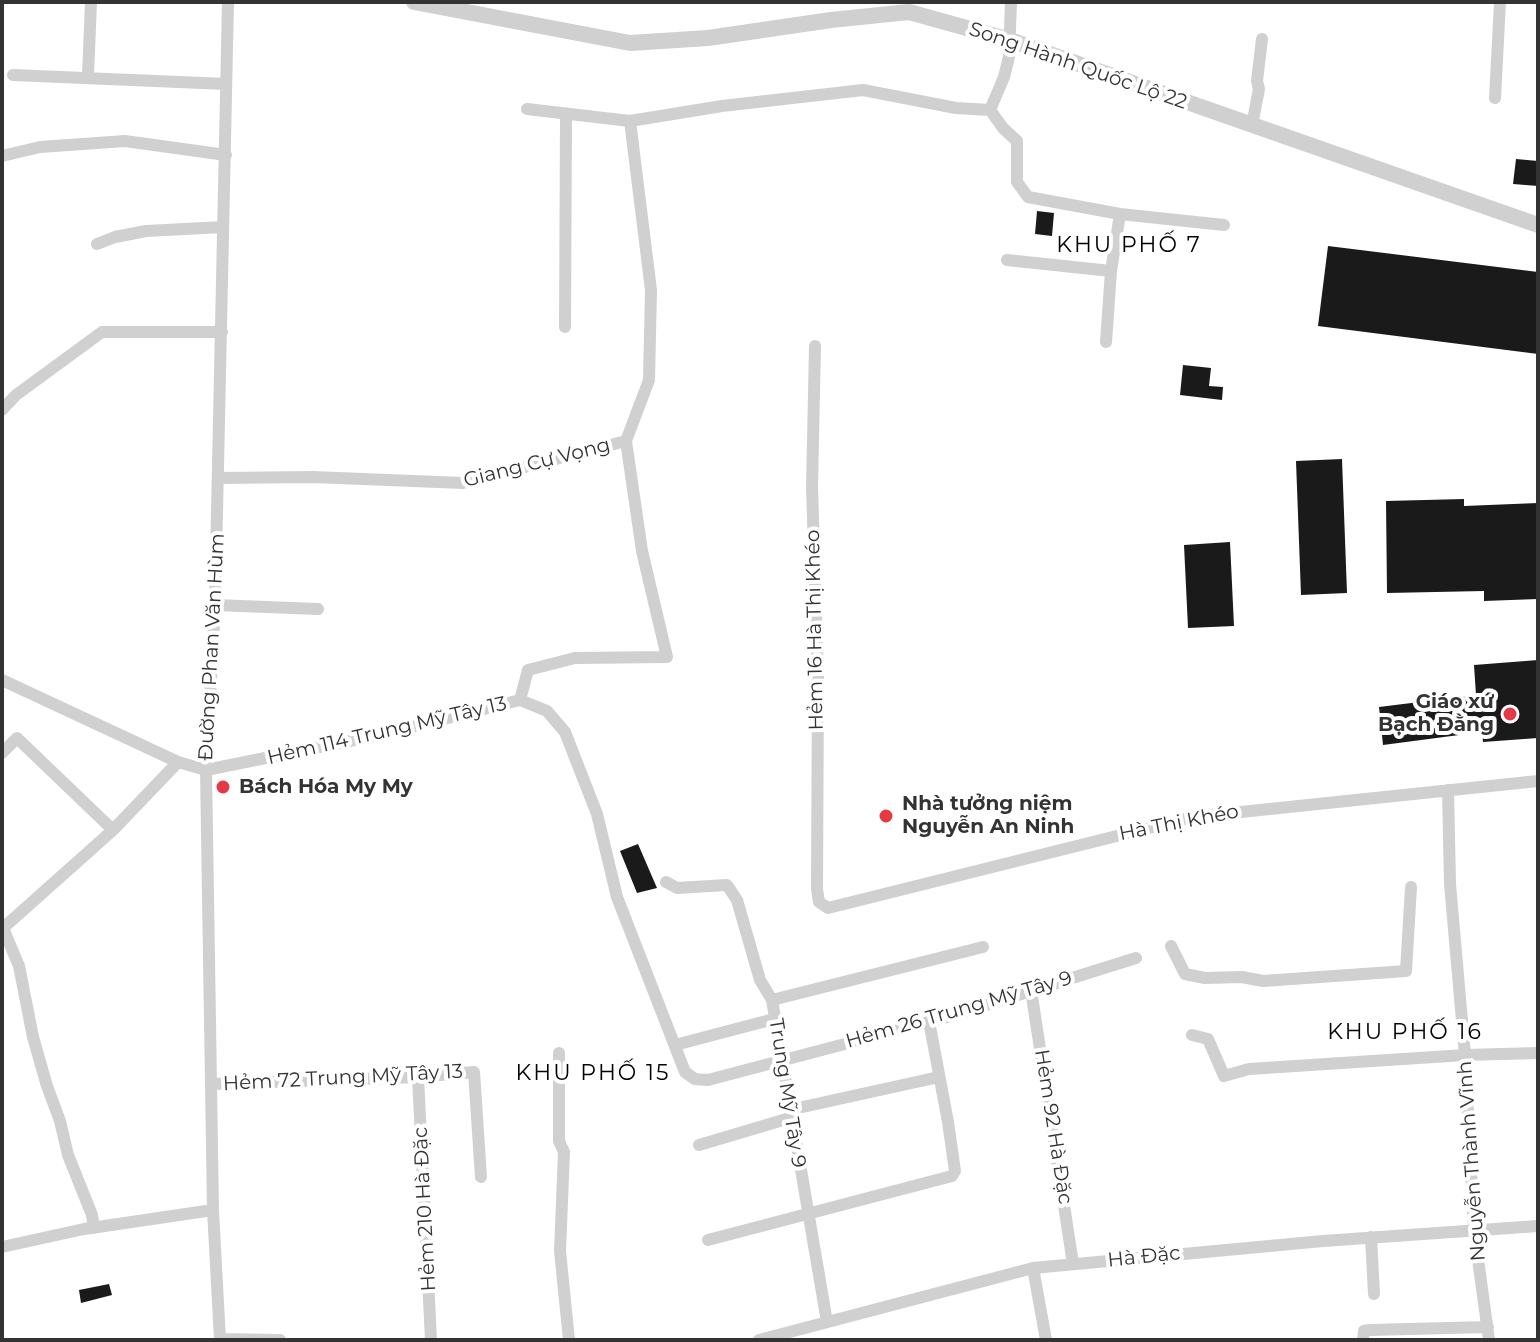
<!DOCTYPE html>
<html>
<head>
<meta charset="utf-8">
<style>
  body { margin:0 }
  #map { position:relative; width:1540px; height:1342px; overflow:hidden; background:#fff; font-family:Montserrat,sans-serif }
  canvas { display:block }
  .frame { position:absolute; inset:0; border:4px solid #333; pointer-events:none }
</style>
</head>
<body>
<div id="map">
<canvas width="1540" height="1342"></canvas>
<div class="frame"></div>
</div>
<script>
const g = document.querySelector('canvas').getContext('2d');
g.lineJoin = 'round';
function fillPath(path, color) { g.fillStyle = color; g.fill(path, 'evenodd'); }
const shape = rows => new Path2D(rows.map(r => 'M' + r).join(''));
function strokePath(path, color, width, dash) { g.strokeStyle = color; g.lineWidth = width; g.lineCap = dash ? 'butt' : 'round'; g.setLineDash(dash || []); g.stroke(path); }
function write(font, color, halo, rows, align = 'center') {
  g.font = font + ' Montserrat,sans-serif'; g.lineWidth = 8; g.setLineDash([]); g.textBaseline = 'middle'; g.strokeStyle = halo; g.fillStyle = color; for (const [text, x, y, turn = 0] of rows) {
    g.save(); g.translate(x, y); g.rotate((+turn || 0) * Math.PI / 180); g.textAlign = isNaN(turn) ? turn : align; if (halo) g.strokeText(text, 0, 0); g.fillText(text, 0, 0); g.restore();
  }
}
const building = shape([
  [1516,159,1538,161,1538,186,1513,184],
  [1037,211,1054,213,1052,236,1035,234],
  [1328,246,1538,272,1538,354,1318,326],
  [1183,365,1211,368,1209,386,1223,387,1222,400,1180,395],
  [1342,459,1347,593,1301,595,1296,461],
  [1464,499,1464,506,1538,503,1538,599,1484,601,1484,591,1387,593,1386,501],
  [1230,542,1234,626,1188,628,1184,545],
  [1538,660,1538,738,1483,742,1482,732,1383,745,1379,707,1476,695,1474,665],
  [638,844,657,888,637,893,620,851],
  [109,1284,112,1295,81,1303,79,1290]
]);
const minor = shape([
  [13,75,226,84],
  [88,76,91,2],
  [1495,98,1500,2],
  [527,109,630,121,722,106,863,90,956,108,990,110,1004,77,1009,57,1011,2],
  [990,110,1003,128,1017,141,1017,182,1028,197,1120,214,1224,225],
  [1252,125,1259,89,1257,81,1262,39],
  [2,156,40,147,125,141,226,155],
  [97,244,115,237,146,231,223,227],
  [1007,260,1111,271],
  [565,327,566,115],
  [1106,342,1111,271,1120,214],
  [815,346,812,487,818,680,817,889,819,902,828,908,1193,817,1538,781],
  [2,410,16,395,102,332,222,332],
  [219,478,313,477,463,483,626,441,649,380,651,290,630,121],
  [215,605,318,609],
  [2,680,178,762,206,770,384,734,520,700],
  [520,700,547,711,565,732,597,814,617,897,685,1072,695,1079,708,1080,951,1016,1136,958],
  [520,700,528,670,575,658,667,657,642,551,626,441],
  [2,753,17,738,113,830],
  [1448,790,1450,884,1465,1055,1474,1230,1489,1340],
  [666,882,677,888,727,885,737,900,760,980,772,1000,827,1322],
  [3,928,19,966,33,1037,47,1086,60,1121,68,1155,92,1215,94,1228],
  [2,929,113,830,178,762],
  [1171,946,1185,974,1205,978,1242,977,1263,981,1406,971,1411,887],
  [1031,990,1073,1264],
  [772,1000,983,947],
  [1192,1035,1208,1039,1224,1076,1249,1069,1465,1055,1538,1053],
  [675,1045,774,1019],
  [559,1053,559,1141,564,1152,560,1251,569,1340],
  [418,1077,431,1340],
  [212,1084,418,1077,474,1072,481,1177],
  [789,1110,939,1077],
  [699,1145,790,1118],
  [1371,1237,1374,1294],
  [708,1240,952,1176,955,1171,948,1122,929,1021],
  [2,1247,84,1229,213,1210],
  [1033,1268,1046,1340],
  [220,1339,280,1340],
  [220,1340,213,1210,206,770,215,605,228,2],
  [759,1340,1033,1268,1323,1241,1538,1226],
  [1363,1340,1364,1331,1370,1330,1488,1327]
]);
const tertiary = shape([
  [414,2,630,43,708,38,831,20,909,12,1010,40,1538,225]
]);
const markers = [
  [1510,714,8,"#e63946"],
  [223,787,8,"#e63946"],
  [886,816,8,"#e63946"]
];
const streetNames = [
  ["Song Hành Quốc Lộ 22",1078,66,19],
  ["Giang Cự Vọng",537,463,-14],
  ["Hẻm 16 Hà Thị Khéo",815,630,-91],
  ["Đường Phan Văn Hùm",212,647,-87],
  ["Hẻm 114 Trung Mỹ Tây 13",387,731,-13],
  ["Hà Thị Khéo",1179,823,-11],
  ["Hẻm 26 Trung Mỹ Tây 9",959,1010,-16],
  ["Hẻm 72 Trung Mỹ Tây 13",343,1078,-3],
  ["Trung Mỹ Tây 9",787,1093,81],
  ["Hẻm 92 Hà Đặc",1053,1127,81],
  ["Nguyễn Thành Vĩnh",1472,1161,-94],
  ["Hẻm 210 Hà Đặc",425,1209,-93],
  ["Hà Đặc",1144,1257,-6]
];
const poiNames = [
  ["Giáo xứ",1494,702,"right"],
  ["Bạch Đằng",1494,725,"right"],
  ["Bách Hóa My My",239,787],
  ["Nhà tưởng niệm",902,804],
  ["Nguyễn An Ninh",902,827]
];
const neighbourhoodNames = [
  ["KHU PHỐ 7",1129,246],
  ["KHU PHỐ 16",1405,1033],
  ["KHU PHỐ 15",593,1074]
];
fillPath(building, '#1a1a1a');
strokePath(minor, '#d0d0d0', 12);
strokePath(tertiary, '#d0d0d0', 16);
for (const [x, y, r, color] of markers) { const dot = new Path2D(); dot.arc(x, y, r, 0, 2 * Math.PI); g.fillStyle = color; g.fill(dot); strokePath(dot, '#fff', 3); }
write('20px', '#333', '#fff', streetNames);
write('bold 20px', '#333', '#fff', poiNames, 'left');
g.letterSpacing = '2px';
write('22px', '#000', '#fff', neighbourhoodNames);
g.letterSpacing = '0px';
</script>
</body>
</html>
